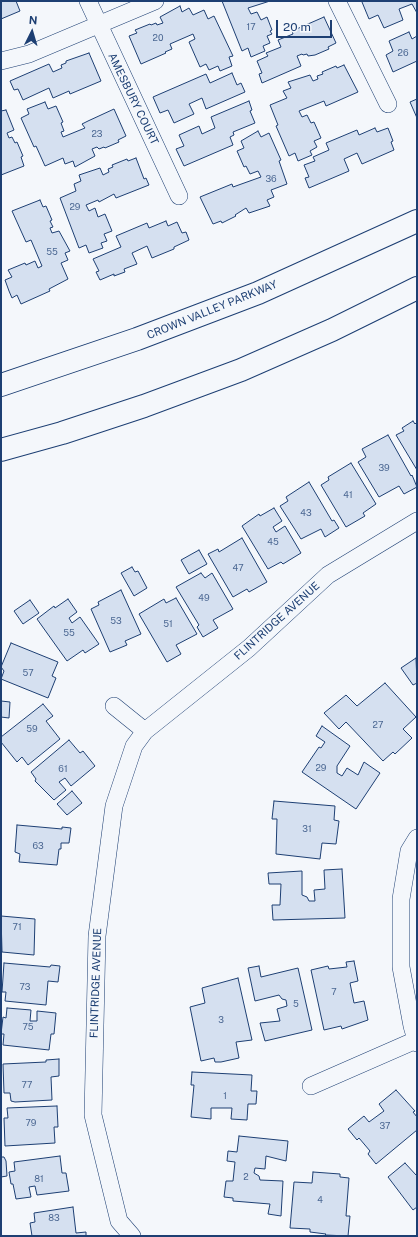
<!DOCTYPE html>
<html>
<head>
<meta charset="utf-8">
<style>
  body { margin:0 }
  #map { position:relative; width:418px; height:1237px; overflow:hidden; background:#f4f7fb; font-family:"Public Sans",sans-serif }
  canvas { display:block }
  .frame { position:absolute; inset:0; border:2px solid #1d3f73; pointer-events:none }
  .north { position:absolute; left:12px; top:12px; width:40px; height:40px; -webkit-text-stroke:3px #f4f7fb; paint-order:stroke; rotate:5deg; font-size:11px; font-weight:700; line-height:16px; text-align:center; color:#1d3f73 }
  .north::after { content:''; display:block; margin:auto; width:14px; height:18px; background:#1d3f73; clip-path:polygon(50% 0,100% 100%,50% 72%,0 100%) }
  .scale { position:absolute; left:276px; top:20px; width:56px; height:18px; box-sizing:border-box; border:2px solid #1d3f73; border-top:0; padding-left:5px; font-size:12px; line-height:14px; white-space:nowrap; color:#1d3f73; -webkit-text-stroke:3px #f4f7fb; paint-order:stroke }
</style>
</head>
<body>
<div id="map">
<canvas width="418" height="1237"></canvas>
<div class="frame"></div>
<div class="north">N</div>
<div class="scale">20 m</div>
</div>
<script>
const g = document.querySelector('canvas').getContext('2d');
g.lineJoin = 'round';
function fillPath(path, color) { g.fillStyle = color; g.fill(path, 'evenodd'); }
const shape = rows => new Path2D(rows.map(r => 'M' + r).join(''));
function strokePath(path, color, width, dash) { g.strokeStyle = color; g.lineWidth = width; g.lineCap = dash ? 'butt' : 'round'; g.setLineDash(dash || []); g.stroke(path); }
function write(font, color, halo, rows, align = 'center') {
  g.font = font + ' "Public Sans",sans-serif'; g.lineWidth = 3; g.setLineDash([]); g.textBaseline = 'middle'; g.strokeStyle = halo; g.fillStyle = color; for (const [text, x, y, turn = 0] of rows) {
    g.save(); g.translate(x, y); g.rotate((+turn || 0) * Math.PI / 180); g.textAlign = isNaN(turn) ? turn : align; if (halo) g.strokeText(text, 0, 0); g.fillText(text, 0, 0); g.restore();
  }
}
const building = shape([
  [1,1,16,1,20,11,1,19,1,1],
  [222,1,270,1,248,8,251,14,257,12,261,20,267,17,272,30,270,31,272,34,267,36,270,43,263,46,265,51,251,57,248,48,242,51,222,1],
  [363,1,417,1,417,13,412,4,399,9,403,20,384,28,378,15,369,19,362,2,363,1],
  [180,6,182,12,189,8,193,15,204,10,208,19,214,16,233,56,229,57,232,66,220,71,218,66,209,70,206,64,200,67,189,42,195,39,193,34,170,44,172,49,165,52,166,53,141,64,129,36,137,33,135,30,150,24,151,25,156,23,157,25,163,23,160,17,180,6],
  [324,17,336,43,328,47,329,49,315,55,308,56,307,54,303,55,302,54,297,56,301,66,262,83,259,74,262,73,257,61,268,56,266,53,281,47,278,40,293,34,292,31,324,17],
  [409,32,412,39,417,36,417,61,393,72,386,55,393,51,389,41,409,32],
  [89,53,101,81,70,94,69,91,53,98,49,88,23,100,18,89,14,90,10,81,49,64,53,72,62,68,61,65,66,63,66,61,89,53],
  [344,65,358,92,326,106,324,101,299,111,302,117,307,115,311,123,314,122,321,138,314,141,317,147,310,151,312,155,298,161,295,153,289,156,276,126,278,125,270,105,287,98,283,91,291,88,288,82,310,75,313,81,318,79,317,76,323,74,322,72,336,66,337,68,344,65],
  [232,73,237,85,241,83,245,92,206,109,202,98,189,104,194,114,174,123,168,110,160,113,153,97,206,74,210,83,232,73],
  [417,99,417,118,410,102,417,99],
  [249,101,252,110,250,111,255,123,233,132,234,135,230,137,233,145,184,166,176,149,184,146,179,135,199,126,202,134,215,128,211,117,249,101],
  [45,102,48,109,56,106,63,122,61,123,64,131,61,132,63,137,85,128,82,124,88,121,114,109,126,136,118,140,119,142,105,148,104,147,99,149,97,147,92,149,95,156,75,167,73,161,65,164,63,158,45,166,36,146,34,147,21,118,29,114,27,109,45,102],
  [6,110,14,130,7,133,9,138,12,137,15,143,17,142,23,156,21,157,24,166,1,175,1,111,6,110],
  [375,128,377,132,388,128,393,141,391,142,394,150,362,164,357,153,344,159,349,171,309,188,305,178,309,177,304,165,315,161,313,157,329,150,326,143,357,130,359,135,375,128],
  [258,131,261,137,269,133,281,160,279,161,287,184,271,190,274,197,267,200,270,206,249,213,246,208,235,215,236,216,222,223,221,221,213,224,200,197,232,184,233,187,261,177,258,171,250,174,246,166,244,167,237,151,244,148,241,141,258,131],
  [136,158,144,179,146,178,149,185,116,198,114,194,99,202,98,200,86,205,89,211,95,208,98,217,105,214,112,231,104,234,107,241,101,243,103,248,89,253,86,245,79,248,60,198,76,191,74,184,81,181,79,175,100,168,103,175,109,172,108,169,113,167,112,165,127,159,128,161,136,158],
  [40,200,43,207,46,206,52,220,50,221,53,227,50,228,52,233,59,231,70,251,65,253,68,260,61,263,68,279,49,289,50,291,21,304,17,295,12,298,9,291,5,280,12,277,8,270,25,263,26,265,35,261,38,268,42,266,31,240,26,242,12,211,40,200],
  [166,221,168,226,177,222,182,233,186,232,189,240,174,247,174,249,152,258,147,246,132,253,137,264,124,269,125,272,114,276,114,274,100,280,96,272,99,271,93,259,121,247,116,236,147,223,149,228,166,221],
  [413,421,415,424,417,422,417,470,396,435,404,431,402,428,413,421],
  [388,435,411,476,412,475,417,487,404,494,399,486,379,497,358,462,366,457,362,449,388,435],
  [351,463,376,504,363,513,365,516,346,527,321,485,329,480,328,477,351,463],
  [309,482,332,521,334,520,339,528,325,537,321,529,301,539,280,506,288,501,286,497,309,482],
  [274,508,282,521,273,527,276,532,285,526,301,553,283,564,281,562,268,569,242,526,259,514,260,516,274,508],
  [242,538,267,582,249,592,247,589,233,597,208,554,218,549,219,552,242,538],
  [199,550,207,564,189,574,181,560,199,550],
  [132,567,135,572,138,571,147,588,134,596,121,573,132,567],
  [201,573,205,578,212,573,233,609,213,620,218,628,203,637,197,627,199,625,176,587,201,573],
  [121,590,141,634,125,641,127,645,110,652,91,609,99,605,98,602,121,590],
  [176,598,197,634,176,645,181,654,167,662,139,614,164,599,166,603,176,598],
  [68,599,77,612,69,618,72,623,80,617,99,644,85,653,83,650,67,661,37,619,54,606,55,608,68,599],
  [30,600,39,613,23,624,14,611,30,600],
  [11,643,58,662,52,676,56,678,48,698,1,679,4,671,1,667,11,643],
  [416,658,417,683,413,685,401,668,416,658],
  [385,683,416,717,403,729,412,738,395,754,393,752,383,761,346,722,339,729,324,713,346,695,357,706,385,683],
  [1,701,10,702,9,718,1,717,1,701],
  [43,704,53,716,46,721,60,739,28,765,22,757,17,762,1,742,1,737,43,704],
  [322,726,350,746,337,766,337,773,342,776,347,768,358,775,364,762,380,773,356,809,302,772,319,747,321,748,325,742,316,736,322,726],
  [69,740,80,753,83,751,95,766,71,786,65,778,59,782,66,790,54,800,35,781,36,779,31,772,69,740],
  [72,791,82,803,67,815,57,804,72,791],
  [274,801,335,806,334,820,339,821,336,844,322,843,320,859,276,854,277,819,272,819,274,801],
  [17,825,62,829,62,827,71,828,69,843,61,843,61,849,59,849,57,865,19,862,20,854,15,852,17,825],
  [342,869,345,918,273,920,272,905,280,905,281,884,269,884,268,873,302,871,302,895,307,897,309,901,315,901,314,890,325,889,324,870,342,869],
  [1,916,35,919,34,955,2,952,1,916],
  [354,961,358,981,350,983,354,1003,364,1001,368,1020,342,1029,341,1026,324,1030,311,970,328,966,329,969,347,967,346,962,354,961],
  [4,963,50,967,51,965,60,966,58,982,48,981,46,1005,5,1001,6,992,2,992,4,963],
  [259,966,261,977,298,968,312,1030,265,1041,260,1023,280,1021,277,1009,287,1006,286,1000,282,999,279,995,255,1001,248,968,259,966],
  [238,978,252,1040,236,1042,239,1058,221,1062,215,1062,214,1058,201,1061,190,1007,205,1003,202,988,238,978],
  [7,1008,31,1010,30,1021,37,1021,37,1011,56,1013,54,1034,51,1034,49,1050,3,1045,4,1034,1,1034,3,1017,6,1018,7,1008],
  [59,1059,59,1076,51,1077,52,1100,15,1102,11,1101,10,1093,4,1093,3,1064,46,1062,46,1060,59,1059],
  [192,1072,252,1075,251,1091,257,1091,256,1104,248,1104,247,1120,231,1119,232,1108,211,1108,211,1119,191,1117,194,1085,191,1085,192,1072],
  [396,1090,415,1111,413,1112,417,1117,417,1130,376,1164,368,1154,370,1151,359,1138,357,1140,348,1129,364,1116,369,1122,384,1111,379,1104,396,1090],
  [57,1106,58,1127,54,1127,55,1143,5,1146,4,1118,8,1118,7,1108,57,1106],
  [239,1136,288,1141,286,1161,266,1156,265,1169,255,1168,254,1173,259,1176,260,1180,283,1181,281,1216,268,1214,270,1204,233,1201,233,1198,224,1197,226,1181,233,1181,235,1162,227,1161,228,1151,237,1152,239,1136],
  [60,1156,62,1173,66,1173,69,1191,37,1195,35,1186,29,1187,31,1197,16,1199,13,1184,11,1184,9,1172,15,1171,14,1162,60,1156],
  [1,1157,4,1157,6,1161,7,1176,1,1177,1,1157],
  [405,1163,416,1175,417,1175,417,1207,413,1210,388,1177,405,1163],
  [313,1172,340,1174,340,1177,349,1178,346,1216,350,1216,348,1236,325,1235,326,1234,310,1232,310,1229,290,1228,294,1182,312,1183,313,1172],
  [73,1207,76,1233,86,1232,86,1236,32,1236,30,1223,35,1222,34,1213,73,1207]
]);
const minor = shape([
  [88,1,179,196],
  [337,1,388,104],
  [1,61,29,54,155,1],
  [114,706,145,731],
  [417,838,409,851,401,899,401,967,412,1026,417,1043],
  [311,1086,416,1040],
  [132,1236,119,1221,93,1115,97,936,114,806,134,746,145,731,249,648,328,575,417,521]
]);
const primary = shape([
  [1,385,137,339,258,293,417,221],
  [1,450,62,433,144,406,241,370,332,330,417,288]
]);
const numberNames = [
  ["17",251,27],
  ["20",158,38],
  ["26",403,53],
  ["23",97,134],
  ["36",271,179],
  ["29",75,207],
  ["55",52,252],
  ["39",384,468],
  ["41",348,495],
  ["43",306,513],
  ["45",273,542],
  ["47",238,568],
  ["49",204,598],
  ["53",116,621],
  ["51",168,624],
  ["55",69,633],
  ["57",28,673],
  ["27",378,725],
  ["59",32,729],
  ["29",321,768],
  ["61",63,769],
  ["31",307,829],
  ["63",38,846],
  ["71",17,927],
  ["73",25,987],
  ["7",334,992],
  ["5",296,1004],
  ["3",221,1020],
  ["75",28,1027],
  ["77",27,1085],
  ["1",225,1096],
  ["79",31,1123],
  ["37",385,1126],
  ["2",246,1177],
  ["81",39,1179],
  ["4",320,1200],
  ["83",54,1218]
];
const streetNames = [
  ["AMESBURY COURT",133,99,64],
  ["CROWN VALLEY PARKWAY",212,310,-22],
  ["FLINTRIDGE AVENUE",277,621,-42],
  ["FLINTRIDGE AVENUE",96,983,-88]
];
fillPath(building, '#d5e0f0');
strokePath(building, '#1d3f73', 1);
strokePath(minor, '#1d3f73', 18);
strokePath(primary, '#1d3f73', 24);
strokePath(minor, '#f4f7fb', 17);
strokePath(primary, '#f4f7fb', 22);
write('9px', '#4b6792', null, numberNames);
write('11px', '#1d3f73', '#f4f7fb', streetNames);
</script>
</body>
</html>
